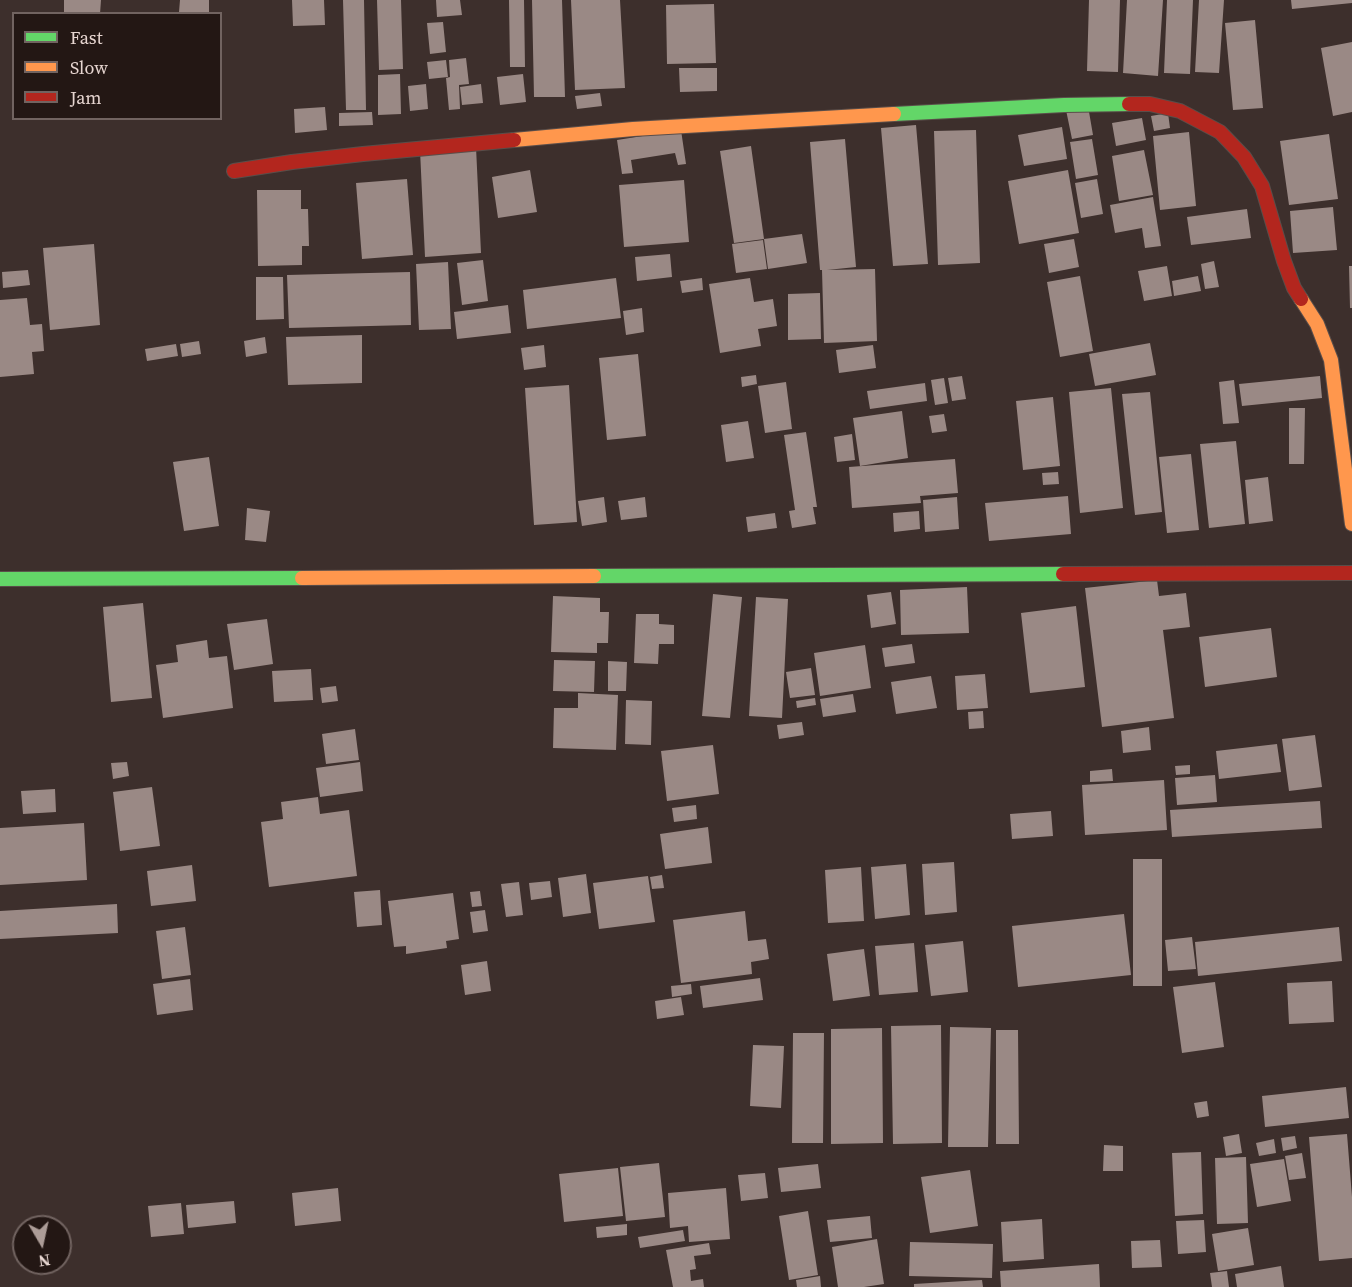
<!DOCTYPE html>
<html>
<head>
<meta charset="utf-8">
<style>
  body { margin:0 }
  #map { position:relative; width:1352px; height:1287px; overflow:hidden; background:#3d2f2c; font-family:"Source Serif 4",serif }
  canvas { display:block }
  .legend { position:absolute; left:12px; top:12px; width:210px; height:108px; box-sizing:border-box; background:#231714; border:2px solid #716360; margin:0; padding:8px 10px; list-style:none; font-size:18px; color:#e7d6d1 }
  .legend li { display:flex; align-items:center; gap:12px; height:30px }
  .legend b { width:30px; border:2px solid #716360 }
  .north { position:absolute; left:12px; top:1215px; width:60px; height:60px; box-sizing:border-box; background:#231714; border:2px solid #716360; border-radius:50%; rotate:171deg; font-size:16px; font-weight:700; line-height:24px; text-align:center; color:#e7d6d1 }
  .north::after { content:''; display:block; margin:auto; width:21px; height:27px; background:#ac9c97; clip-path:polygon(50% 0,100% 100%,50% 72%,0 100%) }
</style>
</head>
<body>
<div id="map">
<canvas width="1352" height="1287"></canvas>
<ul class="legend">
<li><b style="height:8px;background:#63d668"></b>Fast</li>
<li><b style="height:8px;background:#ff974d"></b>Slow</li>
<li><b style="height:8px;background:#b3261e"></b>Jam</li>
</ul>
<div class="north">N</div>
</div>
<script>
const g = document.querySelector('canvas').getContext('2d');
g.lineJoin = 'round';
function fillPath(path, color) { g.fillStyle = color; g.fill(path, 'evenodd'); }
const shape = rows => new Path2D(rows.map(r => 'M' + r).join(''));
function strokePath(path, color, width, dash) { g.strokeStyle = color; g.lineWidth = width; g.lineCap = dash ? 'butt' : 'round'; g.setLineDash(dash || []); g.stroke(path); }
const building = shape([
  [64,0,101,0,100,14,64,14],
  [180,0,209,0,209,13,179,12],
  [292,0,324,0,325,25,293,26],
  [343,0,364,0,366,110,346,110],
  [377,0,401,0,403,69,379,70],
  [436,0,460,0,462,15,437,17],
  [509,0,524,0,525,67,510,67],
  [532,0,562,0,565,97,534,97],
  [571,0,620,0,625,88,575,90],
  [1089,0,1120,0,1118,72,1087,71],
  [1127,0,1163,0,1158,76,1123,73],
  [1167,0,1193,0,1190,74,1164,73],
  [1199,0,1224,0,1219,73,1195,72],
  [1291,0,1352,0,1352,3,1292,9],
  [714,4,716,63,667,64,666,5],
  [1255,20,1263,108,1233,110,1225,23],
  [443,22,446,52,430,54,427,23],
  [1352,42,1352,112,1333,116,1321,48],
  [466,58,469,84,459,85,460,109,449,110,446,78,450,77,449,60],
  [446,60,448,77,429,79,427,62],
  [679,68,717,68,717,91,680,92],
  [400,74,401,114,378,115,378,75],
  [523,74,526,102,500,105,497,77],
  [426,84,428,109,410,111,408,86],
  [481,84,483,103,462,105,460,87],
  [600,93,602,106,577,109,575,96],
  [1088,106,1093,135,1072,139,1066,110],
  [325,107,327,130,295,133,294,109],
  [372,112,373,125,339,126,339,113],
  [1168,113,1170,128,1154,131,1151,116],
  [1142,118,1146,140,1116,146,1112,123],
  [916,125,928,264,893,266,881,128],
  [1062,127,1067,159,1024,166,1018,135],
  [681,130,686,164,678,165,675,153,631,160,633,173,622,174,617,140],
  [976,130,980,263,938,265,934,131],
  [1189,132,1196,206,1160,210,1153,136],
  [1329,134,1338,199,1289,205,1280,141],
  [845,139,856,267,827,270,875,269,877,341,824,343,822,270,820,270,810,142],
  [1092,139,1098,175,1076,179,1070,142],
  [751,146,764,239,734,243,720,151],
  [476,147,481,253,425,257,420,150],
  [1144,150,1153,195,1119,201,1112,156],
  [530,170,537,212,498,218,492,177],
  [1068,170,1079,233,1019,244,1008,181],
  [407,179,413,255,362,259,356,183],
  [1097,179,1103,214,1081,218,1075,183],
  [684,180,689,242,624,247,619,185],
  [257,190,301,190,301,209,308,209,309,246,302,246,302,265,258,266],
  [1153,197,1161,246,1145,248,1142,228,1115,233,1110,205],
  [1333,207,1337,250,1293,253,1290,211],
  [1247,209,1251,238,1191,245,1187,217],
  [802,234,807,263,768,269,764,239],
  [1074,239,1079,267,1049,273,1044,244],
  [763,240,767,269,736,273,732,244],
  [94,244,100,325,50,330,43,248],
  [670,254,672,277,637,281,635,257],
  [483,260,488,301,462,305,457,263],
  [1214,261,1219,287,1205,289,1201,264],
  [448,262,451,329,419,330,416,264],
  [1167,266,1172,296,1144,301,1138,271],
  [1349,266,1352,266,1352,308,1350,308],
  [28,270,30,285,3,288,2,272],
  [410,272,411,325,289,328,287,275],
  [1080,276,1093,351,1060,357,1047,282],
  [1198,276,1201,291,1174,296,1172,281],
  [256,277,283,277,284,319,256,320],
  [616,278,621,318,527,329,523,290],
  [702,278,703,290,682,293,680,281],
  [750,278,754,302,773,299,777,326,758,329,761,346,720,353,709,284],
  [820,293,821,339,788,340,788,294],
  [27,298,30,325,42,324,44,351,32,352,34,374,0,377,0,300],
  [508,305,511,333,457,339,454,312],
  [642,308,644,332,626,335,623,311],
  [362,335,362,383,288,385,286,337],
  [265,337,267,353,246,357,244,341],
  [199,341,201,354,182,357,180,344],
  [1150,343,1156,375,1095,386,1089,354],
  [176,344,178,356,147,361,145,349],
  [544,345,546,367,524,370,521,348],
  [873,345,876,368,839,373,836,350],
  [638,354,646,436,607,440,599,358],
  [756,375,757,384,742,387,741,377],
  [962,376,966,399,952,401,948,378],
  [1320,376,1322,398,1242,406,1239,384],
  [944,378,948,403,935,405,931,380],
  [1234,380,1239,423,1223,424,1219,382],
  [786,382,792,429,765,433,758,386],
  [925,383,927,401,870,409,867,391],
  [569,385,577,522,534,525,525,388],
  [1111,388,1123,508,1080,513,1069,392],
  [1150,392,1162,512,1135,515,1122,394],
  [1053,397,1060,466,1023,470,1016,401],
  [1289,408,1305,408,1304,464,1289,464],
  [902,411,908,458,860,466,853,418],
  [944,414,947,431,932,433,929,416],
  [748,421,754,458,726,462,721,425],
  [806,432,817,507,813,507,816,524,792,528,789,511,795,510,784,435],
  [852,434,855,460,837,462,834,437],
  [1236,441,1245,524,1209,528,1200,444],
  [1191,454,1199,530,1167,533,1159,457],
  [209,457,219,526,184,531,173,462],
  [955,459,958,493,920,496,921,503,852,508,849,467],
  [1058,472,1059,484,1043,485,1042,473],
  [1268,477,1273,521,1249,524,1245,480],
  [1068,496,1071,534,989,541,985,503],
  [604,497,607,522,582,526,578,501],
  [645,497,647,517,621,520,618,501],
  [957,497,959,529,925,532,923,500],
  [247,508,270,511,266,542,245,540],
  [919,511,920,529,894,532,893,513],
  [775,513,777,528,748,532,746,517],
  [1157,580,1159,596,1186,593,1190,627,1163,630,1174,718,1102,727,1085,588],
  [967,587,969,633,901,635,900,590],
  [891,592,896,624,871,628,867,595],
  [713,594,742,597,730,718,702,716],
  [553,596,600,598,600,612,609,612,608,643,597,643,597,653,551,652],
  [756,597,788,599,782,718,749,716],
  [143,603,152,698,111,702,103,607],
  [1076,606,1085,687,1030,693,1021,613],
  [636,614,659,614,659,624,674,625,674,644,659,644,658,664,634,663],
  [267,619,273,664,234,670,227,624],
  [1271,628,1277,677,1205,687,1199,637],
  [207,640,209,658,227,656,233,708,163,718,156,665,178,662,176,645],
  [912,644,915,663,885,667,882,648],
  [865,645,871,688,820,696,814,653],
  [554,660,595,661,594,692,553,691],
  [608,661,627,662,626,691,608,691],
  [811,668,815,695,790,698,786,672],
  [311,669,313,700,274,702,272,671],
  [985,674,988,708,957,710,955,676],
  [931,676,937,708,896,714,891,682],
  [336,686,338,701,322,703,320,688],
  [578,693,618,695,616,750,553,748,554,708,578,708],
  [853,694,856,712,823,717,820,699],
  [815,698,816,705,797,708,796,701],
  [626,700,652,701,651,745,625,744],
  [983,711,984,728,969,729,968,712],
  [802,722,804,735,779,739,777,725],
  [1149,727,1151,750,1123,753,1121,731],
  [355,729,359,760,326,764,322,734],
  [1315,735,1322,787,1289,791,1282,739],
  [1277,744,1281,772,1219,779,1216,751],
  [713,745,719,794,667,801,661,751],
  [127,762,129,776,113,779,111,763],
  [360,762,363,791,320,797,316,768],
  [1190,765,1190,774,1176,775,1175,766],
  [1112,769,1113,781,1090,782,1090,771],
  [1215,775,1217,802,1177,805,1175,778],
  [1164,780,1167,830,1085,835,1082,785],
  [152,787,160,846,120,851,113,792],
  [55,789,56,812,23,814,21,791],
  [318,797,320,814,349,810,357,876,269,887,261,822,283,819,281,802],
  [1320,801,1322,828,1172,837,1170,810],
  [696,805,697,819,674,822,672,808],
  [1051,811,1053,836,1012,839,1010,814],
  [84,823,87,880,0,885,0,828],
  [708,827,712,863,665,869,660,834],
  [1133,859,1162,859,1162,986,1133,986],
  [954,862,957,912,925,915,922,864],
  [906,864,910,915,875,919,871,867],
  [192,865,196,901,151,906,147,871],
  [861,867,864,921,828,923,825,870],
  [586,874,591,913,563,917,558,878],
  [662,875,664,888,652,889,650,877],
  [648,876,655,922,599,929,593,883],
  [550,881,552,897,531,900,529,883],
  [519,882,523,915,506,917,501,884],
  [380,890,382,925,357,927,354,892],
  [480,891,482,906,472,907,470,892],
  [453,893,459,939,446,941,447,948,406,954,406,946,394,947,388,901],
  [117,904,118,933,0,939,0,911],
  [485,910,488,931,473,933,470,912],
  [745,911,748,941,766,939,769,959,751,962,752,974,681,983,673,920],
  [1124,914,1131,975,1018,987,1012,926],
  [185,927,191,975,162,979,156,931],
  [1339,927,1342,961,1198,976,1195,942],
  [1192,937,1196,969,1168,971,1165,940],
  [963,941,968,992,931,996,925,945],
  [914,943,918,992,879,995,875,946],
  [864,949,870,996,833,1001,827,954],
  [487,961,491,991,465,995,461,965],
  [760,978,763,1000,703,1008,700,986],
  [190,979,193,1010,157,1015,153,984],
  [1332,981,1334,1022,1289,1024,1287,983],
  [1215,982,1224,1047,1182,1053,1173,987],
  [691,984,692,994,672,997,671,986],
  [681,997,684,1015,657,1019,655,1001],
  [941,1025,942,1143,893,1144,891,1026],
  [950,1027,991,1028,988,1147,948,1147],
  [882,1028,883,1143,831,1144,831,1029],
  [996,1030,1018,1030,1019,1144,996,1144],
  [793,1033,824,1033,823,1143,792,1143],
  [753,1045,784,1046,781,1108,750,1106],
  [1346,1087,1349,1118,1265,1127,1262,1096],
  [1207,1101,1209,1116,1197,1118,1194,1103],
  [1239,1134,1242,1153,1226,1156,1223,1137],
  [1347,1134,1352,1197,1352,1258,1319,1261,1309,1137],
  [1295,1136,1297,1148,1283,1151,1281,1138],
  [1274,1139,1276,1153,1259,1156,1256,1143],
  [1104,1145,1123,1146,1123,1171,1103,1171],
  [1201,1152,1203,1214,1175,1216,1172,1153],
  [1302,1153,1306,1178,1289,1180,1285,1156],
  [1246,1157,1248,1223,1217,1224,1215,1158],
  [1284,1159,1291,1201,1257,1207,1250,1164],
  [659,1163,665,1217,626,1221,620,1167],
  [818,1164,821,1188,781,1192,778,1168],
  [618,1168,623,1216,564,1222,559,1174],
  [970,1170,978,1226,930,1233,921,1177],
  [765,1173,768,1198,741,1201,738,1175],
  [338,1188,341,1221,295,1226,292,1193],
  [726,1188,730,1239,689,1242,688,1226,670,1228,668,1193],
  [234,1201,236,1223,188,1228,186,1205],
  [181,1203,184,1234,151,1237,148,1206],
  [808,1211,818,1275,789,1280,779,1216],
  [870,1216,872,1238,830,1242,827,1220],
  [1042,1219,1044,1259,1003,1262,1001,1222],
  [1204,1220,1206,1252,1178,1254,1176,1221],
  [627,1224,627,1235,597,1238,596,1227],
  [1248,1228,1254,1265,1218,1271,1212,1234],
  [683,1230,685,1241,640,1248,638,1237],
  [877,1239,884,1284,864,1287,838,1287,832,1247],
  [1160,1240,1162,1267,1132,1268,1131,1241],
  [910,1242,993,1244,992,1278,909,1276],
  [709,1243,711,1254,694,1256,696,1269,690,1270,691,1281,703,1279,704,1287,673,1287,666,1250],
  [1099,1264,1100,1287,1001,1287,1000,1271],
  [1281,1266,1284,1287,1237,1287,1235,1274],
  [1227,1271,1229,1287,1212,1287,1210,1273],
  [820,1276,821,1287,797,1287,796,1280],
  [982,1280,983,1287,914,1287,914,1284]
]);
const fast = shape([
  [894,114,1064,105,1129,104],
  [594,576,1063,574],
  [0,579,302,578]
]);
const slow = shape([
  [514,140,633,129,894,114],
  [1301,299,1317,324,1331,360,1352,524],
  [302,578,594,576]
]);
const jam = shape([
  [1129,104,1150,104,1180,111,1220,132,1244,157,1262,186,1284,261,1294,288,1301,299],
  [234,171,292,162,363,154,514,140],
  [1063,574,1352,573]
]);
fillPath(building, '#9a8985');
strokePath(fast, '#5a4e4a', 16);
strokePath(slow, '#5a4e4a', 16);
strokePath(jam, '#5a4e4a', 16);
strokePath(fast, '#63d668', 14);
strokePath(slow, '#ff974d', 14);
strokePath(jam, '#b3261e', 14);
</script>
</body>
</html>
